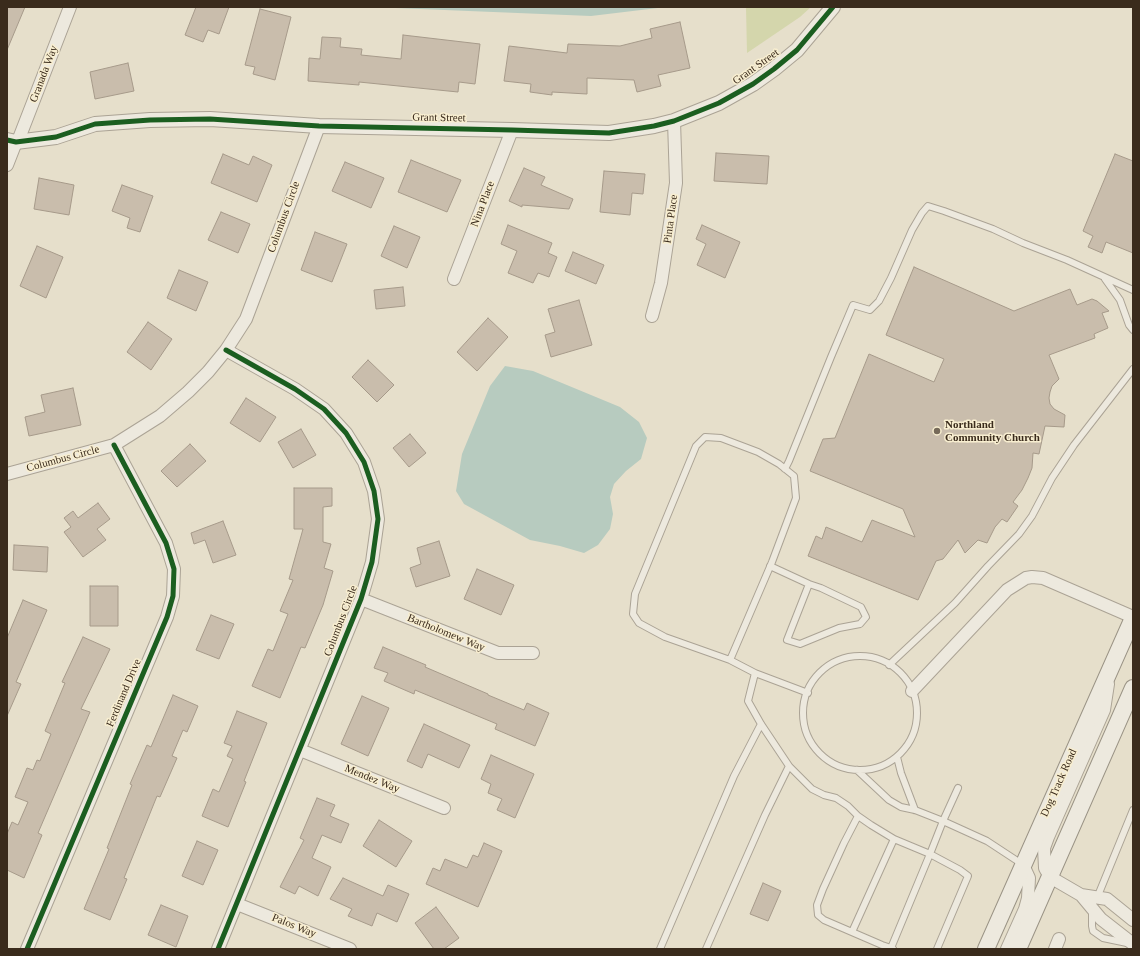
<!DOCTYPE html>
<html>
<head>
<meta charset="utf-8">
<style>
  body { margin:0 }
  #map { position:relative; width:1140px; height:956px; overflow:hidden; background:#e6dfcb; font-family:"Times New Roman",serif }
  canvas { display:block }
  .frame { position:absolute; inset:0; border:8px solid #3a2b1c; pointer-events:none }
</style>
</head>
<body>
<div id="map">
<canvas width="1140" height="956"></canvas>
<div class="frame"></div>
</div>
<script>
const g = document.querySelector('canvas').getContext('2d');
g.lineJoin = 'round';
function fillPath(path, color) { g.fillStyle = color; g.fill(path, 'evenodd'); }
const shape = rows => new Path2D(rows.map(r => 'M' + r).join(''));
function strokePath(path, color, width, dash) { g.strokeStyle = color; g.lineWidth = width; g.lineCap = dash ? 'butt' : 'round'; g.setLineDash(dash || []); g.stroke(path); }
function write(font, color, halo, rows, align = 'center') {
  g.font = font + ' "Times New Roman",serif'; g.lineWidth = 3; g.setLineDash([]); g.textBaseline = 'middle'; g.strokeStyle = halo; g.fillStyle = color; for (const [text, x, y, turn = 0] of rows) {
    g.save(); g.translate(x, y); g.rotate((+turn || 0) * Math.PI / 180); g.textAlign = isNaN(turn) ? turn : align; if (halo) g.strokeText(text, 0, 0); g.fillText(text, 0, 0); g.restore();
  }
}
const green = shape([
  [746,7,811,7,800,17,747,53]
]);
const water = shape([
  [371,7,666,7,591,16],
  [505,366,533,371,620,407,639,422,647,438,641,459,626,471,614,484,610,497,613,514,610,529,598,545,584,553,560,546,530,540,464,504,456,491,462,454,490,386]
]);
const building = shape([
  [7,7,25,7,7,50,7,7],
  [196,7,229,7,219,34,208,30,203,42,185,35,196,7],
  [260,9,291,17,275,80,253,74,255,67,245,65,260,9],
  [680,22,690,68,658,75,661,86,637,92,634,80,587,78,587,94,552,92,552,95,530,92,531,84,504,81,509,46,567,53,568,44,620,46,652,38,650,29,680,22],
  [403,35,480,44,475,84,459,82,458,92,359,82,359,85,308,81,309,58,320,59,322,37,341,38,340,47,362,49,361,55,401,59,403,35],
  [128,63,134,91,95,99,90,72,128,63],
  [716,153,769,156,767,184,714,181,716,153],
  [223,154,249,165,253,156,272,165,257,202,211,183,223,154],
  [1115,154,1133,161,1133,253,1106,242,1102,253,1088,247,1093,236,1083,231,1115,154],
  [411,160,461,180,447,212,398,192,411,160],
  [345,162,384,178,371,208,332,191,345,162],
  [524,168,545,177,541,185,573,199,569,209,522,205,522,207,509,201,524,168],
  [604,171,645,174,643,194,632,193,630,215,600,212,604,171],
  [39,178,74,185,69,215,34,209,39,178],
  [122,185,153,196,140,232,127,228,130,218,112,211,122,185],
  [221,212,250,224,238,253,208,240,221,212],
  [508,225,552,243,548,253,557,257,549,277,538,273,533,283,508,273,517,251,501,244,508,225],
  [702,225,740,242,725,278,697,265,706,244,696,239,702,225],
  [394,226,420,237,407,268,381,256,394,226],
  [315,232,347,244,332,282,301,270,315,232],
  [37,246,63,257,46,298,20,286,37,246],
  [573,252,604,265,596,284,565,271,573,252],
  [914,267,1014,311,1070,289,1077,305,1092,299,1097,301,1109,311,1102,313,1108,328,1094,334,1095,338,1049,355,1059,379,1052,386,1050,392,1049,398,1050,404,1054,409,1065,415,1064,427,1045,426,1039,454,1033,453,1032,468,1028,478,1022,490,1013,502,1018,506,1007,522,1002,519,995,527,987,543,978,540,965,553,958,540,943,559,936,561,918,600,808,556,816,536,822,539,826,527,862,542,872,520,915,537,903,509,810,471,823,439,835,438,869,354,934,382,944,359,886,335,914,267],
  [179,270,208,282,196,311,167,298,179,270],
  [403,287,405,306,376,309,374,290,403,287],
  [579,300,592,345,551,357,545,335,555,332,548,309,579,300],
  [488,318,508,337,477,371,457,352,488,318],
  [148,322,172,339,151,370,127,352,148,322],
  [368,360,394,385,377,402,352,377,368,360],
  [73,388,81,425,29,436,25,417,45,412,41,395,73,388],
  [246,398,276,417,260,442,230,423,246,398],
  [301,429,316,455,293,468,278,442,301,429],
  [410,434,426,453,409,467,393,448,410,434],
  [190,444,206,461,177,487,161,471,190,444],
  [294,488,332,488,332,506,323,507,323,542,331,544,324,568,333,571,323,605,305,648,301,647,280,698,252,686,268,649,273,651,288,614,280,611,293,580,289,579,303,529,294,529,294,488],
  [98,503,110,519,97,529,106,540,83,557,64,532,71,527,64,518,73,511,78,518,98,503],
  [223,521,236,555,213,563,205,540,194,544,191,533,223,521],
  [439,541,450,576,416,587,410,568,421,564,417,548,439,541],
  [14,545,48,547,47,572,13,570,14,545],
  [477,569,514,585,501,615,464,599,477,569],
  [90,586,118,586,118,626,90,626,90,586],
  [23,600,47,610,16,682,21,684,7,716,7,638,23,600],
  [211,615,234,624,219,659,196,650,211,615],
  [83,637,110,649,81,709,90,712,38,833,42,835,24,878,7,870,7,834,12,822,18,825,28,802,15,797,27,768,33,770,37,760,40,761,51,734,45,731,65,683,62,682,83,637],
  [383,647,426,665,425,667,488,694,488,695,524,710,527,703,549,713,535,746,495,729,497,724,415,690,414,694,384,681,388,673,374,668,383,647],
  [173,695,198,706,187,732,183,730,172,756,177,758,160,797,157,796,124,878,127,879,110,920,84,909,109,849,107,848,132,785,130,784,147,745,151,747,173,695],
  [362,696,389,708,368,756,341,744,362,696],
  [237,711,267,723,244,781,246,782,228,827,202,816,213,789,219,792,233,759,227,756,232,746,224,743,237,711],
  [424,724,470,745,459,768,428,754,422,768,407,761,424,724],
  [491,755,534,774,515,818,497,810,502,799,488,793,491,784,481,779,491,755],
  [317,798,335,805,330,816,349,824,341,843,322,835,312,858,331,867,318,896,299,886,295,894,280,887,304,840,300,838,317,798],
  [379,820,412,841,396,867,363,846,379,820],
  [197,841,218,850,203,885,182,876,197,841],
  [484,843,502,851,478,907,426,884,433,868,440,871,445,859,467,868,473,855,478,857,484,843],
  [343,878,383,896,388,885,409,894,397,922,377,913,372,926,348,916,352,909,330,899,343,878],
  [763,883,781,891,768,921,750,914,763,883],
  [161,905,188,916,176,947,148,935,161,905],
  [436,907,459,938,444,949,434,949,415,923,436,907]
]);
const service = shape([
  [1105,279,1120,300,1129,325,1133,330],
  [785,469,789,461,831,357,853,305,870,310,879,301,891,278,912,230,922,213,928,206,944,211,993,229,1023,243,1067,260,1133,290],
  [770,566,809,584,821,588,861,607,866,617,860,624,839,628,800,644,787,640,809,584],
  '803 713a57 57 0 1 1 114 0a57 57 0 1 1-114 0Z',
  [730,660,772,562,796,498,794,476,779,464,758,452,721,438,705,437,696,446,635,594,633,614,639,623,665,637,730,660,755,673],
  [889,665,955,603,988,566,1019,534,1032,516,1052,478,1074,445,1133,369],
  [808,693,755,673,748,701,761,724,789,766,812,789,824,795,836,798,848,806,858,816],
  [897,757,901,773,915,810],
  [857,770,889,800,901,807,915,810,943,821,987,841,1022,864],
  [1097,898,1133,810],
  [1092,910,1092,926,1093,931,1103,938,1127,943],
  [852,932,894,839],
  [891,948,930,854,894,839,871,825,858,816,844,843,823,889,817,905,818,915,824,920,882,945,891,948,893,949],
  [660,949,734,776,761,724],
  [706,949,765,815,789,766],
  [937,949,968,876,960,870,930,854,943,821,958,788]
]);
const minor = shape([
  [18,141,70,7],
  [7,165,16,142],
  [454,279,512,130],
  [652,316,661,283,676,183,674,121],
  [7,474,114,445,160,416,188,392,208,372,226,350,246,319,319,126],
  [361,599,498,653,533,653],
  [1108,684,1104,710,1048,837,1044,848,1045,868,1050,877,1081,895,1107,899,1133,920],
  [912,691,1007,590,1026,578,1032,577,1043,578,1133,617],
  [300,750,444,808],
  [1081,895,1101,919,1133,944],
  [237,904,350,949],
  [27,949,167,617,173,596,174,569,166,543,114,445],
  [218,949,361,599,372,562,378,519,374,491,364,462,346,433,324,409,295,389,226,350],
  [1007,949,1025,909,1028,898,1029,878,1023,865],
  [1055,949,1059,939]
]);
const tertiary = shape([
  [7,140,16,142,56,137,95,124,150,120,210,119,319,126,512,130,609,133,654,126,674,121,719,103,753,84,774,69,797,50,833,7]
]);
const secondary = shape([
  [986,949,1133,618],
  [1018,949,1133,688]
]);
const cycleway = shape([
  [7,140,16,142,56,137,95,124,150,120,210,119,319,126,512,130,609,133,654,126,674,121,719,103,753,84,774,69,797,50,833,7],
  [27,949,167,617,173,596,174,569,166,543,114,445],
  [218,949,361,599,372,562,378,519,374,491,364,462,346,433,324,409,295,389,226,350]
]);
const markers = [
  [937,431,4,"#766a59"]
];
const streetNames = [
  ["Grant Street",756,67,-35],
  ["Granada Way",44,74,-69],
  ["Grant Street",439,118,1],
  ["Nina Place",483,204,-69],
  ["Columbus Circle",284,217,-70],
  ["Pinta Place",671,219,-82],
  ["Columbus Circle",63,459,-15],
  ["Columbus Circle",341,621,-69],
  ["Bartholomew Way",446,633,22],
  ["Ferdinand Drive",124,693,-67],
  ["Mendez Way",372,779,22],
  ["Dog Track Road",1059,783,-66],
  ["Palos Way",294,926,22]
];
const poiNames = [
  ["Northland",945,425],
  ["Community Church",945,438]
];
fillPath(green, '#d4d6ac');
fillPath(water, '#b7cbbf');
fillPath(building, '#c9bdac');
strokePath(building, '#a69a8a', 1);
strokePath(service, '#aba395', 8);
strokePath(minor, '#aba395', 14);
strokePath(tertiary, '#aba395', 16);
strokePath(secondary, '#9a9385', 18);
strokePath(service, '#ede9de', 6);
strokePath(minor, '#ede9de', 12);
strokePath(tertiary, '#ede9de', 14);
strokePath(secondary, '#ede9de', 16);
strokePath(cycleway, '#1b5e20', 5);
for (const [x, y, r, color] of markers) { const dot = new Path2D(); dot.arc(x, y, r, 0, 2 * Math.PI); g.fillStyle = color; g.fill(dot); strokePath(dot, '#f8eed0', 1.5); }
write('11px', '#3a2b1c', '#f8eed0', streetNames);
write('bold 11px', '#3a2b1c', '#f8eed0', poiNames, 'left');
</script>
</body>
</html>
